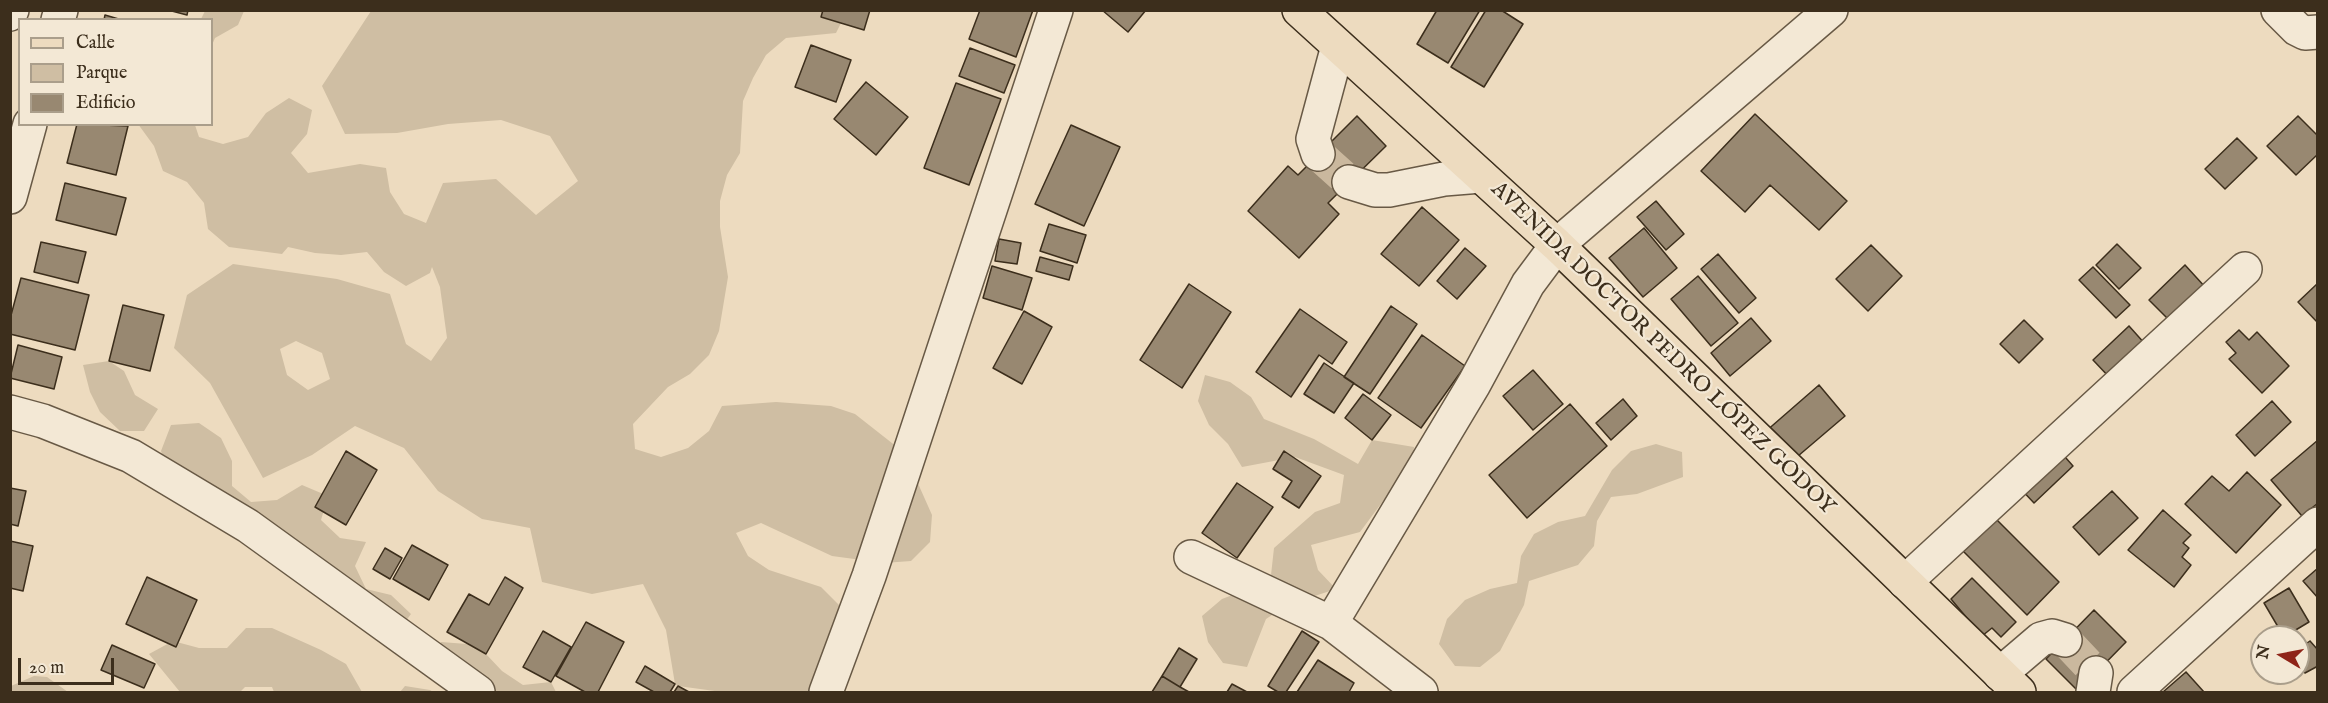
<!DOCTYPE html>
<html>
<head>
<meta charset="utf-8">
<style>
  body { margin:0 }
  #map { position:relative; width:2328px; height:703px; overflow:hidden; background:#eddbbf; font-family:"IM FELL English",serif }
  canvas { display:block }
  .frame { position:absolute; inset:0; border:12px solid #3c2e1c; pointer-events:none }
  .legend { position:absolute; left:18px; top:18px; width:195px; height:108px; box-sizing:border-box; background:#f3e8d5; border:2px solid #aa9e8b; margin:0; padding:8px 10px; list-style:none; font-size:18px; color:#3c2e1c }
  .legend li { display:flex; align-items:center; gap:12px; height:30px }
  .legend b { width:30px; border:2px solid #aa9e8b }
  .north { position:absolute; left:2250px; top:625px; width:60px; height:60px; box-sizing:border-box; background:#f3e8d5; border:2px solid #aa9e8b; border-radius:50%; rotate:280deg; font-size:16px; font-weight:700; line-height:24px; text-align:center; color:#3c2e1c }
  .north::after { content:''; display:block; margin:auto; width:21px; height:27px; background:#8f2418; clip-path:polygon(50% 0,100% 100%,50% 72%,0 100%) }
  .scale { position:absolute; left:18px; top:658px; width:96px; height:27px; box-sizing:border-box; border:3px solid #3c2e1c; border-top:0; padding-left:8px; font-size:18px; line-height:21px; white-space:nowrap; color:#3c2e1c; -webkit-text-stroke:4px #f3e8d5; paint-order:stroke }
</style>
</head>
<body>
<div id="map">
<canvas width="2328" height="703"></canvas>
<div class="frame"></div>
<ul class="legend">
<li><b style="height:8px;background:#eddbbf"></b>Calle</li>
<li><b style="height:16px;background:#cfbea3"></b>Parque</li>
<li><b style="height:16px;background:#988871"></b>Edificio</li>
</ul>
<div class="north">N</div>
<div class="scale">20 m</div>
</div>
<script>
const g = document.querySelector('canvas').getContext('2d');
g.lineJoin = 'round';
function fillPath(path, color) { g.fillStyle = color; g.fill(path, 'evenodd'); }
const shape = rows => new Path2D(rows.map(r => 'M' + r).join(''));
function strokePath(path, color, width, dash) { g.strokeStyle = color; g.lineWidth = width; g.lineCap = dash ? 'butt' : 'round'; g.setLineDash(dash || []); g.stroke(path); }
function write(font, color, halo, rows, align = 'center') {
  g.font = font + ' "IM FELL English",serif'; g.lineWidth = 4.5; g.setLineDash([]); g.textBaseline = 'middle'; g.strokeStyle = halo; g.fillStyle = color; for (const [text, x, y, turn = 0] of rows) {
    g.save(); g.translate(x, y); g.rotate((+turn || 0) * Math.PI / 180); g.textAlign = isNaN(turn) ? turn : align; if (halo) g.strokeText(text, 0, 0); g.fillText(text, 0, 0); g.restore();
  }
}
const green = shape([
  [205,11,205,10,244,11,238,25,215,38,212,45,212,20,201,19],
  [371,11,847,11,836,33,786,38,766,55,753,78,743,101,740,153,727,175,720,201,720,227,728,277,719,331,709,355,690,374,668,387,633,424,635,449,661,457,688,448,709,431,722,406,776,402,831,406,855,414,897,447,912,470,932,515,930,542,911,561,884,563,832,556,761,523,736,533,748,556,769,570,821,587,839,605,854,627,828,692,722,692,678,686,675,684,666,630,643,584,592,594,542,582,530,528,482,519,438,491,404,448,355,426,312,455,263,478,210,383,174,348,187,295,233,264,337,279,390,294,406,344,431,361,447,338,440,287,432,267,430,273,406,286,384,272,367,252,341,255,315,253,288,247,282,254,229,247,208,229,204,203,187,182,163,171,154,146,138,124,195,125,199,137,223,144,248,137,266,113,289,98,312,110,307,134,291,153,308,173,360,164,386,168,390,192,404,214,426,223,443,183,496,179,536,215,578,181,550,136,501,120,448,124,397,133,345,134,322,86],
  [296,341,322,353,330,379,308,390,287,375,280,349],
  [109,361,124,371,135,395,158,409,144,431,120,431,100,412,90,392,83,365],
  [1205,375,1230,382,1251,397,1264,419,1314,439,1358,464,1372,440,1414,447,1412,472,1392,489,1360,532,1311,545,1318,570,1336,589,1287,605,1266,619,1247,667,1223,663,1208,642,1202,616,1222,599,1248,589,1271,575,1274,548,1315,512,1340,503,1344,475,1295,457,1242,467,1228,444,1209,425,1198,401],
  [199,423,221,438,232,461,232,486,251,502,277,500,302,485,328,496,321,520,340,538,366,542,355,566,366,589,391,595,411,614,396,634,170,476,161,451,171,425],
  [1656,444,1682,452,1683,477,1637,494,1611,497,1597,521,1594,546,1578,565,1529,581,1524,605,1500,651,1480,667,1455,666,1439,644,1447,619,1465,600,1490,589,1517,583,1521,556,1534,534,1558,522,1585,516,1612,470,1631,451],
  [246,628,272,628,321,650,346,664,362,692,274,692,272,687,245,687,240,692,180,692,149,654,173,641,199,648,227,648],
  [441,642,467,644,486,654,502,671,523,685,551,682,556,692,477,692,430,667],
  [34,676,47,677,68,692,11,692,11,686],
  [405,686,430,690,433,692,400,692]
]);
const building = shape([
  [168,10,188,10,187,15,168,10],
  [823,10,870,10,864,30,821,17,823,10],
  [980,10,1033,10,1016,57,969,39,980,10],
  [1102,10,1146,10,1128,32,1102,10],
  [1437,10,1480,10,1448,63,1417,44,1437,10],
  [1486,10,1501,10,1523,24,1484,87,1451,67,1486,10],
  [105,15,122,20,104,20,105,15],
  [811,45,851,60,836,102,795,87,811,45],
  [970,48,1015,65,1004,93,959,76,970,48],
  [866,82,908,117,876,155,834,119,866,82],
  [956,83,1001,99,969,185,924,168,956,83],
  [1755,114,1847,201,1819,230,1770,185,1745,212,1701,171,1755,114],
  [1357,116,1386,146,1328,203,1339,214,1299,258,1248,211,1288,166,1298,175,1357,116],
  [2298,116,2318,136,2318,154,2296,175,2267,146,2298,116],
  [77,124,128,126,116,175,67,163,77,124],
  [1071,125,1120,147,1084,226,1035,204,1071,125],
  [2237,138,2257,158,2225,189,2205,169,2237,138],
  [65,183,126,198,116,235,56,220,65,183],
  [1656,201,1684,234,1666,250,1637,217,1656,201],
  [1422,207,1459,240,1419,286,1381,254,1422,207],
  [1049,224,1086,235,1077,263,1040,251,1049,224],
  [1644,228,1677,268,1643,297,1609,258,1644,228],
  [999,239,1021,243,1017,264,995,261,999,239],
  [41,242,86,252,78,283,34,272,41,242],
  [2117,244,2141,268,2119,289,2096,265,2117,244],
  [1871,245,1902,276,1868,311,1836,279,1871,245],
  [1465,248,1486,266,1457,299,1437,281,1465,248],
  [1718,254,1756,298,1739,313,1701,269,1718,254],
  [1040,257,1073,266,1069,280,1036,271,1040,257],
  [2185,265,2206,288,2171,322,2149,300,2185,265],
  [992,266,1032,278,1022,310,983,298,992,266],
  [2093,267,2130,305,2116,318,2079,280,2093,267],
  [1698,276,1738,323,1711,346,1671,299,1698,276],
  [21,278,89,295,75,350,10,334,10,319,21,278],
  [2318,283,2318,323,2298,302,2318,283],
  [1189,284,1231,312,1182,388,1140,360,1189,284],
  [123,305,164,315,150,371,109,361,123,305],
  [1391,306,1417,324,1370,394,1344,377,1391,306],
  [1300,309,1347,342,1332,364,1319,355,1291,397,1256,372,1300,309],
  [1024,311,1052,327,1022,384,993,368,1024,311],
  [1751,318,1771,341,1730,376,1711,353,1751,318],
  [2024,320,2043,339,2019,363,2000,344,2024,320],
  [2129,326,2146,345,2111,379,2093,360,2129,326],
  [2239,330,2249,340,2257,332,2289,366,2262,393,2229,359,2236,353,2226,342,2239,330],
  [1422,335,1465,366,1421,428,1378,398,1422,335],
  [18,345,62,357,54,389,10,378,18,345],
  [1324,363,1354,383,1334,413,1304,394,1324,363],
  [1533,370,1563,404,1533,430,1503,396,1533,370],
  [1819,385,1845,416,1791,462,1765,432,1819,385],
  [1363,394,1391,415,1372,440,1345,418,1363,394],
  [1623,399,1637,416,1611,440,1596,423,1623,399],
  [2272,401,2291,422,2255,456,2236,435,2272,401],
  [1570,404,1607,446,1527,518,1489,475,1570,404],
  [2318,440,2318,503,2302,516,2271,480,2318,440],
  [2058,449,2073,466,2034,503,2018,486,2058,449],
  [346,451,377,470,346,525,315,507,346,451],
  [1284,451,1321,476,1299,508,1282,497,1292,481,1273,469,1284,451],
  [2247,472,2281,505,2236,553,2185,504,2212,476,2229,491,2247,472],
  [1237,483,1273,507,1237,558,1202,533,1237,483],
  [10,488,26,491,18,526,10,524,10,488],
  [2112,491,2138,518,2099,555,2073,527,2112,491],
  [2163,510,2191,535,2183,543,2189,548,2182,557,2191,565,2174,587,2128,550,2163,510],
  [1992,515,2059,582,2027,615,1960,548,1992,515],
  [10,541,33,546,23,591,10,588,10,541],
  [412,545,448,565,429,600,393,579,412,545],
  [385,548,402,558,390,579,373,569,385,548],
  [2318,568,2318,598,2303,581,2318,568],
  [147,577,197,600,176,647,126,624,147,577],
  [505,577,523,588,486,654,447,632,469,594,489,605,505,577],
  [1972,578,2016,622,2001,637,1992,628,1982,636,1951,599,1972,578],
  [2289,588,2309,622,2284,637,2264,603,2289,588],
  [2094,610,2126,642,2078,691,2046,659,2094,610],
  [586,622,624,642,598,692,585,692,556,676,586,622],
  [543,631,571,647,551,682,523,667,543,631],
  [1302,631,1319,642,1286,692,1278,692,1268,686,1302,631],
  [2310,641,2318,650,2318,666,2305,673,2298,662,2298,649,2310,641],
  [112,645,155,664,144,688,101,670,112,645],
  [1179,648,1197,659,1180,687,1162,676,1179,648],
  [1318,660,1354,683,1349,692,1297,692,1318,660],
  [645,666,675,684,670,692,654,692,636,682,645,666],
  [2186,672,2204,692,2163,692,2186,672],
  [1162,676,1180,687,1189,692,1152,692,1162,676],
  [1232,684,1247,692,1227,692,1232,684],
  [678,686,689,692,674,692,678,686]
]);
const minorTunnel = shape([
  [1318,154,1349,182],
  [2065,640,2096,673]
]);
const minor = shape([
  [2278,10,2297,29,2305,33,2318,32],
  [10,14,12,10],
  [58,20,61,10],
  [1318,154,1313,139,1338,46],
  [1349,182,1375,190,1389,190,1444,179,1481,176],
  [10,197,30,124],
  [10,412,43,421,131,456,248,526,478,692],
  [1191,557,1331,623,1421,692],
  [1905,582,2245,269],
  [1331,623,1474,384,1528,284,1557,245,1831,10],
  [2000,674,2041,639,2052,636,2065,640],
  [826,692,869,576,1056,10],
  [2093,692,2096,673],
  [2134,692,2318,524]
]);
const major = shape([
  [1299,10,1557,245,2019,692]
]);
const streetNames = [
  ["AVENIDA DOCTOR PEDRO LÓPEZ GODOY",1662,349,44]
];
fillPath(green, '#cfbea3');
fillPath(building, '#988871');
strokePath(building, '#3c2e1c', 1.5);
strokePath(minorTunnel, '#cab89e', 33, [33, 16]);
strokePath(minor, '#685945', 36);
strokePath(major, '#3c2e1c', 36);
strokePath(minor, '#f3e8d5', 33);
strokePath(major, '#eddbbf', 33);
write('22px', '#3c2e1c', '#f3e8d5', streetNames);
</script>
</body>
</html>
